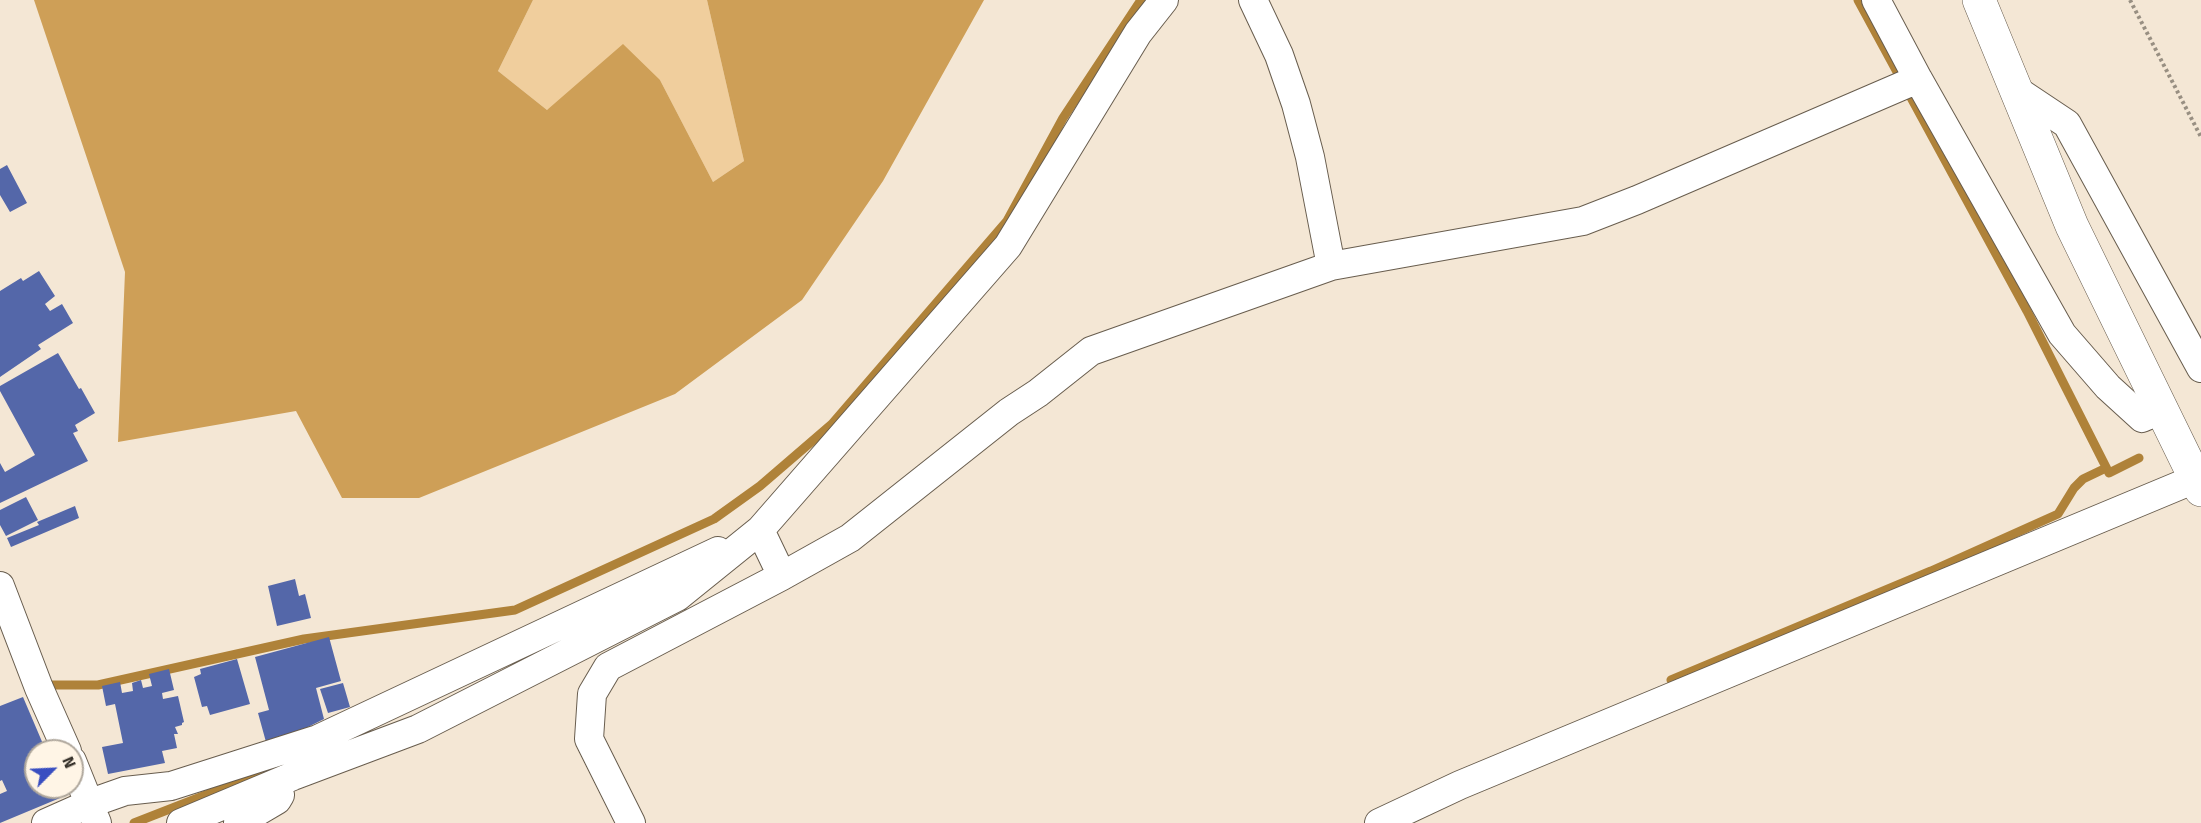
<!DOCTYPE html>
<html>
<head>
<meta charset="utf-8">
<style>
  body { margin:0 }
  #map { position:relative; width:2201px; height:823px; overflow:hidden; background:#f4e7d5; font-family:"Fira Sans",sans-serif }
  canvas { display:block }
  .north { position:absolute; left:24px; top:739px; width:60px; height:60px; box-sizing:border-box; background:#fff5e6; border:2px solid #afa79c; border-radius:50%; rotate:66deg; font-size:16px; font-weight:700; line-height:24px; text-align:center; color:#38332c }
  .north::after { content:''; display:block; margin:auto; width:21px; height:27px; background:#394ec1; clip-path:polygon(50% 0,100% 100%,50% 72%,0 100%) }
</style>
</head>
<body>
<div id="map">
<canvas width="2201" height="823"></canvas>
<div class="north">N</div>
</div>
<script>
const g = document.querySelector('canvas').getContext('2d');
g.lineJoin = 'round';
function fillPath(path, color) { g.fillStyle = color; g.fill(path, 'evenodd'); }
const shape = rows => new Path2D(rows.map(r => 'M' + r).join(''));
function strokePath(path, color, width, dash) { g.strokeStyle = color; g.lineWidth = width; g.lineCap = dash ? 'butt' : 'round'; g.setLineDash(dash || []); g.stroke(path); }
const green = shape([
  [533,0,707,0,744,161,713,182,660,80,547,110,498,71]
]);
const forest = shape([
  [34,0,533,0,498,71,547,110,623,44,660,80,713,182,744,161,707,0,984,0,883,181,802,300,675,394,419,498,342,498,296,411,118,442,125,272]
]);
const stream = shape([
  [1858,0,2027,311,2109,473,2139,458],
  [1671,680,1931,571,2058,514,2074,488,2083,479,2106,468],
  [51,685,98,685,304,639,515,610,714,519,760,486,832,424,1007,221,1063,118,1141,0],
  [134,823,280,766]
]);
const building = shape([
  [7,165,27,203,10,212,0,195,0,169],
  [39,271,55,296,45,304,50,311,62,304,73,323,38,345,41,349,0,377,0,291,21,278,23,281],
  [58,353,79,389,81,388,95,413,75,425,78,431,73,433,88,461,0,503,0,463,5,472,35,455,0,391,0,386],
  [26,497,38,520,6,536,0,525,0,510],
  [75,506,79,518,11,547,7,538,39,525,37,522],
  [295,579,299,596,305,594,311,618,277,626,268,586],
  [329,637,341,681,316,688,324,719,296,733,266,742,258,713,269,710,255,657],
  [237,659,250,704,210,715,207,706,202,707,194,677,201,674,200,669],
  [169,669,174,690,162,693,163,699,178,696,184,722,182,723,182,725,175,727,178,734,174,734,177,748,162,751,165,763,108,774,102,747,123,743,115,704,106,706,102,686,120,682,122,693,133,691,132,683,141,680,143,688,152,686,149,674],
  [343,683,350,707,328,713,320,689],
  [23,697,46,751,36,751,36,787,55,787,60,798,0,823,0,794,7,791,2,780,0,781,0,706]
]);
const path = shape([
  [2130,0,2201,137]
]);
const minor = shape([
  [1253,0,1279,55,1296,104,1310,157,1331,266],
  [1876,0,1918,79,2062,334,2108,387,2142,418,2163,409],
  [2016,90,2067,124,2201,368],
  [782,576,850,538,1009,412,1038,393,1091,351,1331,266,1583,221,1637,200,1918,79],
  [0,586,39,688,67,751],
  [72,761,97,823],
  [46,823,91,803,125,791,171,786,318,739,718,551],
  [181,823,293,776,418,729,677,597,760,530,1008,246,1138,33,1164,0],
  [238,823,277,800,280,795],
  [631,823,589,739,592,694,608,667,782,576,760,530],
  [1379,823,1460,785,2195,479]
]);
const tertiary = shape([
  [1979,0,2072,226,2201,490]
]);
fillPath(green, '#f0ce9d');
fillPath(forest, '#ce9f57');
strokePath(stream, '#af8239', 9);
fillPath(building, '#5467a9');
strokePath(minor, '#685d4e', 30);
strokePath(tertiary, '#685d4e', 34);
strokePath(path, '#988f82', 4, [3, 3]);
strokePath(minor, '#fff', 28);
strokePath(tertiary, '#fff', 33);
</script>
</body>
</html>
